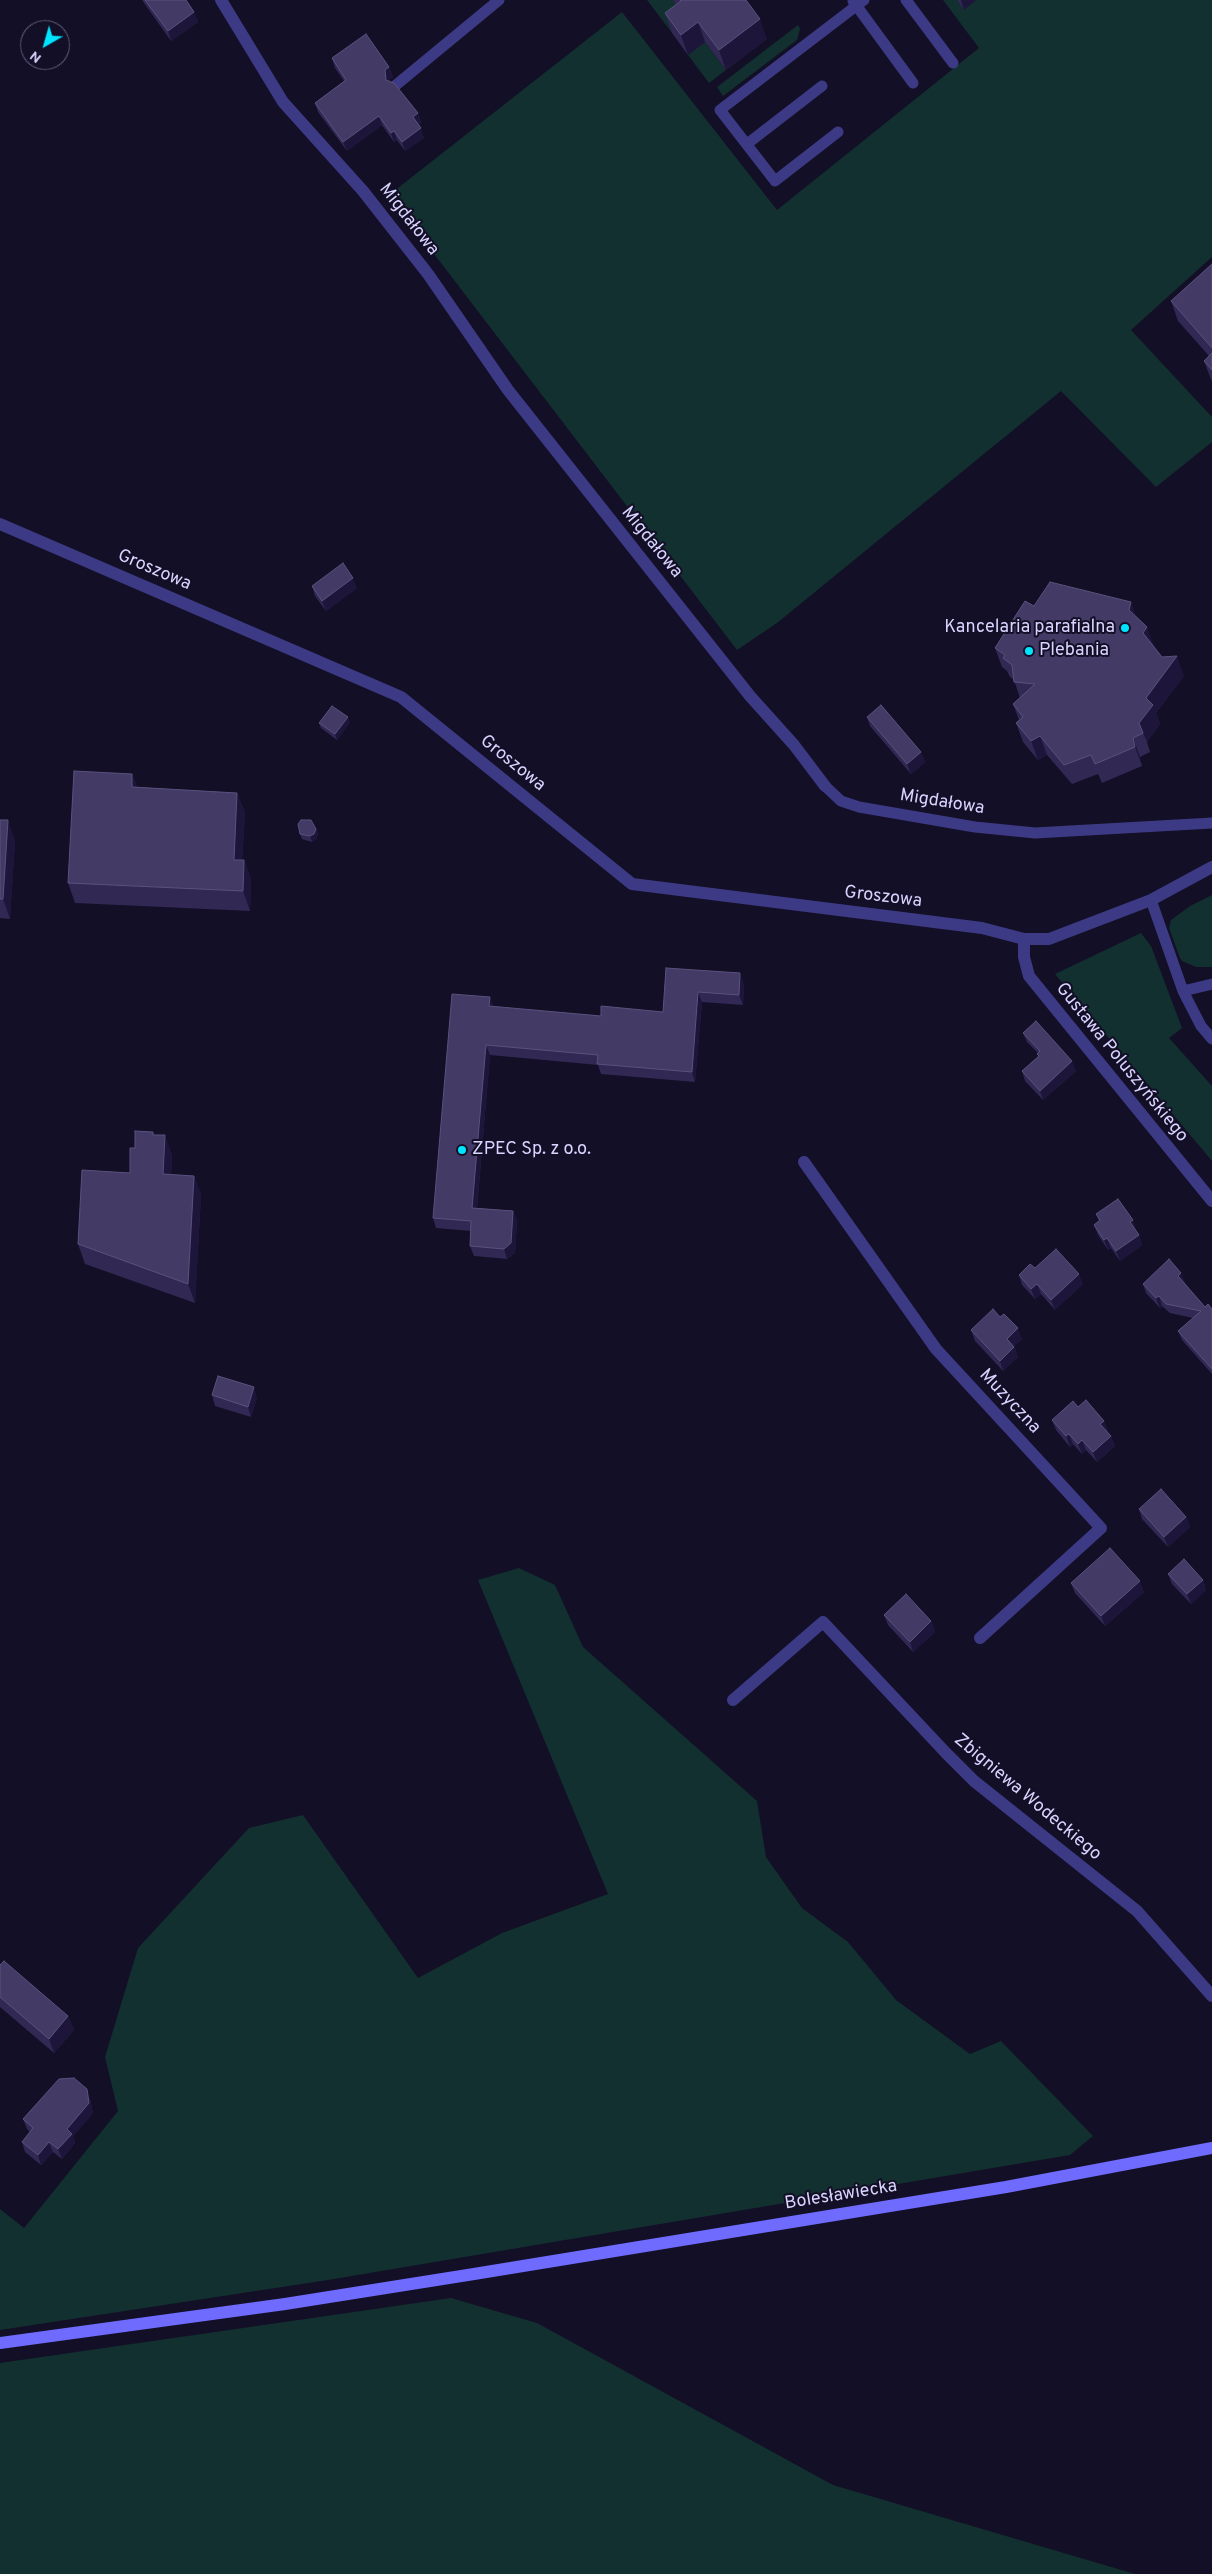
<!DOCTYPE html>
<html>
<head>
<meta charset="utf-8">
<style>
  body { margin:0 }
  #map { position:relative; width:1212px; height:2574px; overflow:hidden; background:#130f26; font-family:Overpass,sans-serif }
  canvas { display:block }
  .north { position:absolute; left:20px; top:20px; width:50px; height:50px; box-sizing:border-box; background:#130f26; border:1px solid #625e7d; border-radius:50%; rotate:218deg; font-size:14px; font-weight:700; line-height:20px; text-align:center; color:#d9d4ff }
  .north::after { content:''; display:block; margin:auto; width:18px; height:22px; background:#00e5ff; clip-path:polygon(50% 0,100% 100%,50% 72%,0 100%) }
</style>
</head>
<body>
<div id="map">
<canvas width="1212" height="2574"></canvas>
<div class="north">N</div>
</div>
<script>
const g = document.querySelector('canvas').getContext('2d');
g.lineJoin = 'round';
function fillPath(path, color) { g.fillStyle = color; g.fill(path, 'evenodd'); }
const shape = rows => new Path2D(rows.map(r => 'M' + r).join(''));
function strokePath(path, color, width, dash) { g.strokeStyle = color; g.lineWidth = width; g.lineCap = dash ? 'butt' : 'round'; g.setLineDash(dash || []); g.stroke(path); }
function write(font, color, halo, rows, align = 'center') {
  g.font = font + ' Overpass,sans-serif'; g.lineWidth = 4; g.setLineDash([]); g.textBaseline = 'middle'; g.strokeStyle = halo; g.fillStyle = color; for (const [text, x, y, turn = 0] of rows) {
    g.save(); g.translate(x, y); g.rotate((+turn || 0) * Math.PI / 180); g.textAlign = isNaN(turn) ? turn : align; if (halo) g.strokeText(text, 0, 0); g.fillText(text, 0, 0); g.restore();
  }
}
const green = shape([
  [647,0,673,0,688,21,672,33],
  [943,0,957,0,964,9,976,0,1212,0,1212,257,1131,330,1212,417,1212,442,1156,487,1061,391,777,623,737,650,389,195,622,12,777,210,979,48],
  [798,25,800,29,797,40,723,96,717,87],
  [705,42,726,70,709,83,688,55],
  [1212,895,1212,967,1196,967,1182,961,1180,958,1169,928,1171,920,1190,906],
  [1141,933,1151,946,1182,1028,1169,1038,1212,1086,1212,1161,1055,974],
  [519,1568,555,1585,583,1647,757,1801,766,1857,802,1908,848,1942,896,2000,970,2054,1001,2041,1093,2136,1070,2155,328,2280,0,2330,0,2209,24,2228,118,2111,105,2057,138,1948,249,1828,303,1815,418,1978,502,1933,608,1894,478,1580],
  [451,2298,537,2323,833,2485,1135,2574,0,2574,0,2363]
]);
const lane = shape([
  [906,0,953,63],
  [853,1,913,83],
  [396,85,499,0],
  [838,132,775,181,720,110,864,0],
  [747,144,822,86],
  [825,786,841,801,859,807,975,827,1035,833,1212,823],
  [1151,900,1183,991,1201,1026,1212,1039],
  [1183,991,1212,984]
]);
const street = shape([
  [221,0,283,102,363,191,428,274,508,390,750,696,794,745,825,786],
  [0,524,401,697,632,884,982,928,1024,939,1049,939,1151,900,1212,867],
  [1024,939,1024,957,1029,976,1212,1201],
  [804,1162,936,1349,1101,1528,980,1638],
  [733,1700,823,1622,946,1753,974,1781,1137,1911,1212,1996]
]);
const secondary = shape([
  [0,2343,285,2304,474,2274,1006,2187,1212,2148]
]);
const wall = shape([
  [142,0,186,0,194,12,198,22,171,41],
  [673,0,746,0,767,39,726,70,705,42,688,55,672,33,665,13,676,5],
  [957,0,976,0,964,10],
  [332,58,389,67,393,77,388,80,418,113,421,123,418,125,424,138,405,151,397,140,394,142,382,125,347,151,318,112,315,103,344,81,335,68],
  [1212,264,1212,382,1204,361,1209,356,1178,321,1171,301],
  [312,586,357,588,326,611,315,596],
  [1034,606,1136,616,1147,627,1153,647,1162,657,1184,676,1156,713,1160,724,1147,742,1150,752,1140,757,1142,766,1102,783,1098,774,1072,784,1047,755,1038,760,1023,742,1016,723,1019,720,1013,704,1020,698,1014,680,1010,677,1007,671,1002,667,995,648],
  [867,717,921,752,925,762,911,774,870,726],
  [350,722,337,740,321,728,319,723],
  [132,774,137,787,237,793,245,813,242,860,244,860,251,880,250,911,75,903,68,883],
  [0,820,15,840,10,919,0,918],
  [316,829,318,834,316,839,312,842,302,839,300,834],
  [666,968,744,984,743,1005,702,1002,695,1082,601,1074,598,1065,490,1055,477,1208,513,1211,517,1221,515,1253,507,1259,474,1256,470,1246,471,1231,436,1228,433,1218,494,1007,601,1016,663,1012],
  [1023,1033,1076,1071,1043,1100,1025,1081,1022,1071,1038,1057,1038,1053,1027,1042],
  [153,1132,154,1135,172,1154,171,1175,194,1176,201,1195,195,1303,85,1264,78,1244,130,1173,135,1148],
  [1096,1214,1133,1220,1136,1231,1139,1235,1142,1245,1120,1261,1111,1248,1108,1250,1098,1235,1094,1225,1099,1221],
  [1035,1268,1083,1284,1055,1310,1041,1294,1035,1299,1022,1285,1019,1275],
  [1185,1282,1184,1283,1205,1307,1212,1309,1212,1374,1182,1340,1178,1331,1193,1318,1170,1313,1162,1306,1160,1308,1146,1293,1143,1284],
  [1000,1317,1022,1339,1014,1346,1018,1357,1003,1371,975,1341,971,1330],
  [212,1395,257,1398,251,1417,215,1406],
  [1078,1407,1104,1421,1108,1431,1107,1432,1111,1436,1115,1446,1097,1462,1086,1450,1082,1454,1073,1444,1070,1447,1056,1430,1052,1420],
  [1139,1509,1186,1517,1190,1527,1168,1547,1142,1519],
  [1168,1574,1203,1580,1206,1590,1191,1604,1172,1584],
  [1071,1583,1144,1592,1105,1626,1075,1593],
  [884,1615,931,1621,935,1632,913,1652,888,1625],
  [0,1965,68,2016,74,2030,54,2053,0,2007],
  [90,2099,93,2113,73,2136,75,2143,62,2159,53,2152,41,2165,25,2152,22,2142,30,2132,27,2129,23,2119]
]);
const shadedWall = shape([
  [961,0,976,0,964,10],
  [194,12,198,22,171,41,168,31],
  [760,19,767,39,726,70,719,50],
  [698,22,705,42,688,55,681,35],
  [389,67,393,77,388,80,390,89,386,80,385,70],
  [418,113,421,123,416,127,413,117],
  [379,116,382,125,347,151,343,142],
  [421,128,424,138,405,151,402,142],
  [394,131,397,140,394,142,391,133],
  [353,578,357,588,326,611,322,601],
  [1131,602,1138,621,1129,610],
  [1147,627,1154,646,1150,653,1143,633],
  [1177,656,1184,676,1156,713,1160,724,1147,742,1139,723,1146,698],
  [348,717,350,722,337,740,335,734],
  [1040,736,1047,755,1038,760,1031,741],
  [1133,738,1140,757,1142,766,1135,747],
  [921,752,925,762,911,774,907,764],
  [132,774,140,794,132,787],
  [237,793,245,813,241,880,234,860],
  [8,820,15,840,10,919,3,899],
  [316,829,318,834,316,839,312,842,310,836],
  [244,860,251,880,250,911,243,891],
  [740,973,744,984,743,1005,739,995],
  [698,992,702,1002,695,1082,692,1072],
  [490,997,494,1007,489,1006],
  [486,1045,490,1055,476,1218,472,1208],
  [1072,1061,1076,1071,1043,1100,1040,1091],
  [165,1135,172,1154,170,1194,163,1174],
  [194,1176,201,1195,195,1303,188,1284],
  [513,1211,517,1221,515,1253,507,1259,504,1249],
  [1133,1220,1136,1231,1134,1232,1130,1222],
  [1139,1235,1142,1245,1120,1261,1116,1251],
  [1107,1238,1111,1248,1108,1250,1104,1240],
  [1181,1273,1185,1282,1182,1286,1178,1276],
  [1079,1274,1083,1284,1055,1310,1051,1300],
  [1037,1284,1041,1294,1035,1299,1031,1289],
  [1159,1296,1162,1306,1160,1308,1156,1298],
  [1018,1328,1022,1339,1011,1349,1007,1339],
  [1014,1347,1018,1357,1003,1371,1000,1361],
  [254,1387,257,1398,251,1417,248,1407],
  [1104,1421,1108,1431,1104,1435,1100,1424],
  [1069,1434,1073,1444,1070,1447,1066,1436],
  [1111,1436,1115,1446,1097,1462,1093,1452],
  [1082,1440,1086,1450,1082,1454,1078,1444],
  [1186,1517,1190,1527,1168,1547,1164,1537],
  [1203,1580,1206,1590,1191,1604,1187,1594],
  [1140,1581,1144,1592,1105,1626,1101,1616],
  [931,1621,935,1632,913,1652,910,1642],
  [68,2016,74,2030,54,2053,49,2039],
  [87,2089,90,2099,93,2113,73,2136,75,2143,62,2159,58,2149,67,2129],
  [49,2142,53,2152,41,2165,38,2155]
]);
const building = shape([
  [145,0,186,0,194,12,168,31,145,0],
  [680,0,746,0,760,19,719,50,698,22,681,35,665,13,681,1,680,0],
  [366,34,389,67,385,70,386,80,394,83,418,113,413,117,421,128,402,142,394,131,391,133,379,116,343,142,315,103,346,80,332,58,366,34],
  [1212,264,1212,348,1171,301,1212,264],
  [1212,353,1212,370,1204,361,1212,353],
  [343,563,353,578,322,601,312,586,343,563],
  [1050,582,1131,602,1129,610,1147,627,1143,633,1162,657,1177,656,1146,698,1153,705,1139,723,1143,733,1133,738,1135,747,1095,764,1091,755,1064,765,1040,736,1031,741,1016,723,1023,717,1013,704,1035,684,1014,682,1012,665,1003,658,1005,655,995,648,1025,601,1034,606,1050,582],
  [881,705,921,752,907,764,867,717,881,705],
  [332,706,348,717,335,734,319,723,332,706],
  [74,771,132,774,132,787,237,793,234,860,244,860,243,891,68,883,74,771],
  [0,820,8,820,3,899,0,899,0,820],
  [301,820,311,820,316,829,314,834,310,836,300,834,298,824,301,820],
  [666,968,740,973,739,995,698,992,692,1072,597,1064,598,1055,486,1045,472,1208,513,1211,511,1243,504,1249,470,1246,471,1221,433,1218,452,994,490,997,489,1006,601,1016,601,1006,663,1012,666,968],
  [1036,1021,1072,1061,1040,1091,1022,1071,1039,1056,1037,1054,1040,1051,1023,1033,1036,1021],
  [135,1131,153,1132,153,1135,165,1135,163,1174,194,1176,188,1284,78,1244,82,1170,130,1173,130,1148,135,1148,135,1131],
  [1118,1199,1133,1220,1130,1222,1139,1235,1116,1251,1107,1238,1104,1240,1094,1225,1100,1220,1096,1214,1118,1199],
  [1056,1249,1079,1274,1051,1300,1037,1284,1031,1289,1019,1275,1030,1264,1035,1268,1056,1249],
  [1169,1259,1181,1273,1178,1276,1205,1307,1208,1304,1212,1309,1212,1369,1178,1331,1201,1311,1166,1304,1159,1296,1156,1298,1143,1284,1169,1259],
  [993,1309,1000,1317,1004,1314,1018,1328,1007,1339,1014,1347,1000,1361,971,1330,993,1309],
  [218,1376,254,1387,248,1407,212,1395,218,1376],
  [1086,1400,1104,1421,1100,1424,1111,1436,1093,1452,1082,1440,1078,1444,1069,1434,1066,1436,1052,1420,1073,1401,1078,1407,1086,1400],
  [1161,1489,1186,1517,1164,1537,1139,1509,1161,1489],
  [1110,1548,1140,1581,1101,1616,1071,1583,1110,1548],
  [1184,1559,1203,1580,1187,1594,1168,1574,1184,1559],
  [906,1594,931,1621,910,1642,884,1615,906,1594],
  [4,1961,68,2016,49,2039,0,1997,0,1965,4,1961],
  [74,2078,87,2089,89,2103,67,2129,72,2134,58,2149,49,2142,38,2155,22,2142,33,2128,23,2119,59,2079,74,2078]
]);
const markers = [
  [1125,628,5,"#00e5ff"],
  [1029,651,5,"#00e5ff"],
  [462,1150,5,"#00e5ff"]
];
const streetNames = [
  ["Migdałowa",408,220,52],
  ["Migdałowa",651,543,51],
  ["Groszowa",154,571,23],
  ["Groszowa",512,764,39],
  ["Migdałowa",942,803,9],
  ["Groszowa",883,898,7],
  ["Gustawa Poluszyńskiego",1121,1063,51],
  ["Muzyczna",1009,1402,47],
  ["Zbigniewa Wodeckiego",1027,1798,40],
  ["Bolesławiecka",841,2196,-9]
];
const poiNames = [
  ["Kancelaria parafialna",1115,628,"right"],
  ["Plebania",1039,651],
  ["ZPEC Sp. z o.o.",472,1150]
];
fillPath(green, '#12302f');
strokePath(lane, '#3d3a85', 11);
strokePath(street, '#3d3a85', 12);
strokePath(secondary, '#6f6bff', 12);
fillPath(wall, '#312854');
fillPath(shadedWall, '#1d163a');
fillPath(building, '#433a66');
strokePath(building, '#5a527e', 1);
for (const [x, y, r, color] of markers) { const dot = new Path2D(); dot.arc(x, y, r, 0, 2 * Math.PI); g.fillStyle = color; g.fill(dot); strokePath(dot, '#130f26', 2); }
write('18px', '#d9d4ff', '#130f26', streetNames);
write('18px', '#d9d4ff', '#130f26', poiNames, 'left');
</script>
</body>
</html>
